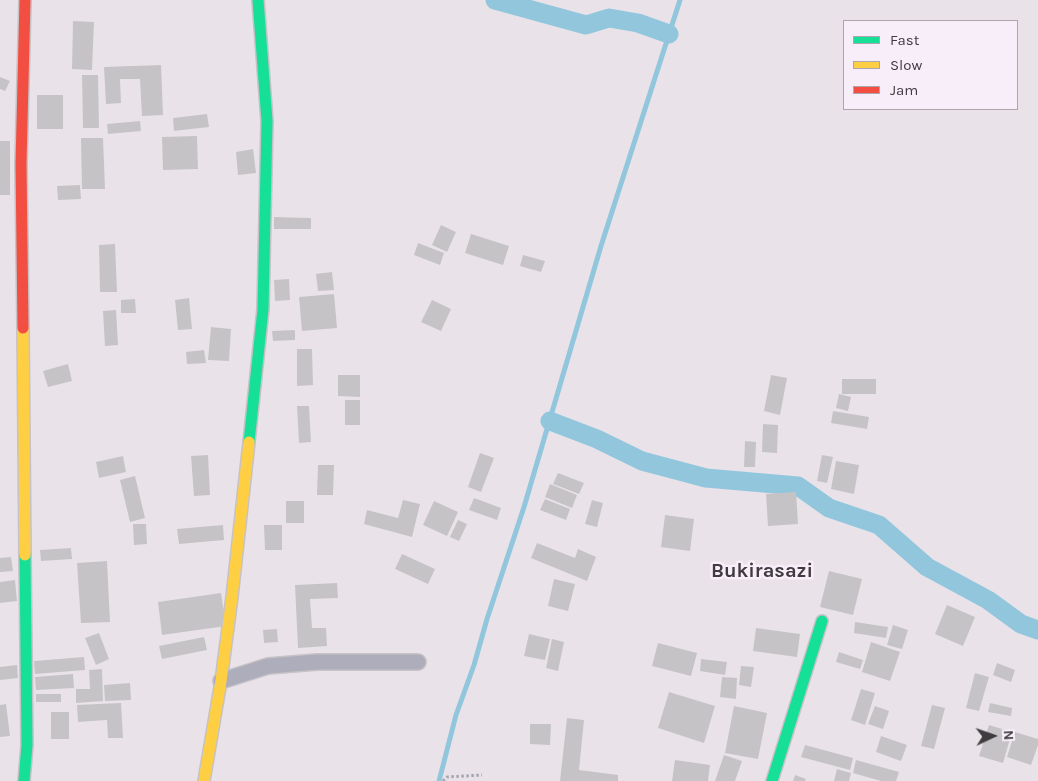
<!DOCTYPE html>
<html>
<head>
<meta charset="utf-8">
<style>
  body { margin:0 }
  #map { position:relative; width:1038px; height:781px; overflow:hidden; background:#e9e3e9; font-family:Karla,sans-serif }
  canvas { display:block }
  .legend { position:absolute; left:843px; top:20px; width:175px; height:90px; box-sizing:border-box; background:#f8eef9; border:1px solid #aea6af; margin:0; padding:6px 9px; list-style:none; font-size:15px; color:#3f3b3f }
  .legend li { display:flex; align-items:center; gap:10px; height:25px }
  .legend b { width:25px; border:1px solid #aea6af }
  .north { position:absolute; left:968px; top:711px; width:50px; height:50px; -webkit-text-stroke:4px #f8eef9; paint-order:stroke; rotate:87deg; font-size:14px; font-weight:700; line-height:20px; text-align:center; color:#3f3b3f }
  .north::after { content:''; display:block; margin:auto; width:18px; height:22px; background:#3f3b3f; clip-path:polygon(50% 0,100% 100%,50% 72%,0 100%) }
</style>
</head>
<body>
<div id="map">
<canvas width="1038" height="781"></canvas>
<ul class="legend">
<li><b style="height:6px;background:#16e098"></b>Fast</li>
<li><b style="height:6px;background:#ffcf43"></b>Slow</li>
<li><b style="height:6px;background:#f24e42"></b>Jam</li>
</ul>
<div class="north">N</div>
</div>
<script>
const g = document.querySelector('canvas').getContext('2d');
g.lineJoin = 'round';
const shape = rows => new Path2D(rows.map(r => 'M' + r).join(''));
function strokePath(path, color, width, dash) { g.strokeStyle = color; g.lineWidth = width; g.lineCap = dash ? 'butt' : 'round'; g.setLineDash(dash || []); g.stroke(path); }
function fillPath(path, color) { g.fillStyle = color; g.fill(path, 'evenodd'); }
function write(font, color, halo, rows, align = 'center') {
  g.font = font + ' Karla,sans-serif'; g.lineWidth = 5; g.setLineDash([]); g.textBaseline = 'middle'; g.strokeStyle = halo; g.fillStyle = color; for (const [text, x, y, turn = 0] of rows) {
    g.save(); g.translate(x, y); g.rotate((+turn || 0) * Math.PI / 180); g.textAlign = isNaN(turn) ? turn : align; if (halo) g.strokeText(text, 0, 0); g.fillText(text, 0, 0); g.restore();
  }
}
const stream = shape([
  [439,781,456,715,474,665,487,619,524,507,601,246,680,0]
]);
const canal = shape([
  [495,0,586,25,609,18,638,23,669,34],
  [550,421,597,439,642,461,706,478,798,486,829,508,879,525,927,567,988,600,1021,624,1038,630]
]);
const building = shape([
  [73,21,94,22,92,70,72,69],
  [161,65,163,115,142,116,140,79,120,79,121,103,106,104,104,67],
  [82,75,98,75,99,128,83,128],
  [0,77,10,81,5,91,0,89],
  [37,95,63,95,63,129,37,129],
  [207,114,209,127,174,131,173,118],
  [140,121,141,131,108,134,107,124],
  [197,136,198,169,163,170,162,137],
  [81,138,103,138,105,189,82,189],
  [0,141,10,141,10,195,0,195],
  [253,149,256,173,238,175,236,152],
  [80,185,81,199,58,200,57,186],
  [274,217,311,218,311,229,274,229],
  [441,225,456,232,447,252,432,245],
  [471,234,509,246,503,265,465,253],
  [418,243,444,253,440,265,414,255],
  [115,244,117,292,100,292,99,245],
  [523,255,545,261,541,272,520,266],
  [332,272,334,290,318,291,316,274],
  [289,279,290,300,275,301,274,280],
  [334,294,337,328,302,331,299,297],
  [189,298,192,329,178,330,175,300],
  [135,299,136,313,121,313,121,300],
  [432,300,451,309,441,331,421,322],
  [116,310,118,345,105,346,103,311],
  [211,327,231,329,229,361,208,360],
  [295,330,295,340,273,341,272,331],
  [297,349,312,349,313,385,297,386],
  [204,350,206,363,187,364,186,352],
  [68,364,72,381,48,387,43,371],
  [338,375,360,375,360,397,338,396],
  [771,375,787,378,780,415,764,411],
  [842,379,876,379,876,394,842,394],
  [839,394,851,397,848,411,836,408],
  [345,400,360,400,360,425,345,425],
  [297,406,309,406,311,442,299,443],
  [833,411,869,417,867,429,831,423],
  [763,424,778,425,777,453,762,452],
  [745,441,756,442,755,467,744,467],
  [480,453,494,458,481,492,468,487],
  [208,455,210,495,194,496,191,456],
  [822,455,833,457,827,483,817,481],
  [123,456,126,472,99,478,96,462],
  [836,461,859,465,854,494,831,489],
  [318,465,334,465,333,495,317,495],
  [558,473,584,483,579,494,553,484],
  [135,476,145,518,130,522,120,480],
  [550,484,577,495,572,508,545,497],
  [796,492,798,524,768,526,766,494],
  [474,498,501,508,497,520,469,510],
  [545,499,570,509,566,520,540,510],
  [403,500,420,504,412,537,364,524,367,510,398,518],
  [592,500,603,503,597,527,585,524],
  [286,501,304,501,304,523,286,523],
  [434,501,458,512,447,536,423,525],
  [665,515,694,519,690,551,661,547],
  [458,520,467,524,459,541,450,537],
  [133,524,146,524,147,544,134,545],
  [223,525,224,540,179,544,177,529],
  [264,525,282,525,282,550,265,550],
  [537,543,575,558,578,549,596,557,587,581,531,558],
  [71,548,72,559,41,561,40,550],
  [402,554,435,569,428,584,395,569],
  [11,557,13,571,0,572,0,558],
  [107,561,110,622,81,623,77,563],
  [829,571,862,579,853,615,820,607],
  [554,579,575,584,568,611,548,606],
  [15,580,17,601,0,603,0,582],
  [337,583,338,598,310,599,312,628,326,628,327,646,298,648,295,585],
  [221,593,226,626,162,635,158,602],
  [947,605,975,617,963,646,935,634],
  [855,622,888,627,886,638,854,633],
  [893,625,908,630,902,649,887,645],
  [756,628,800,634,797,657,753,651],
  [277,629,278,642,264,643,263,630],
  [99,633,109,659,96,665,85,638],
  [529,634,550,639,545,660,524,656],
  [204,637,207,650,162,659,159,646],
  [552,639,564,642,558,671,546,668],
  [871,642,900,652,890,681,862,672],
  [658,643,697,653,691,676,652,666],
  [839,652,863,660,860,669,836,662],
  [84,657,85,670,35,674,34,661],
  [701,659,727,662,725,675,700,671],
  [997,663,1015,670,1011,682,993,675],
  [17,665,18,678,0,680,0,667],
  [741,666,754,667,751,687,739,685],
  [102,669,103,701,76,703,76,689,90,689,89,670],
  [975,673,989,677,979,711,966,708],
  [73,674,74,688,36,690,35,677],
  [722,677,737,678,736,699,720,697],
  [130,683,131,700,105,701,104,685],
  [861,689,875,693,865,725,851,720],
  [669,692,715,706,704,743,658,728],
  [36,694,61,694,61,702,36,702],
  [121,703,123,738,108,738,107,720,78,722,77,705],
  [990,703,1012,708,1011,716,988,712],
  [6,704,10,736,0,737,0,705],
  [932,705,945,708,934,749,921,746],
  [734,706,767,713,758,759,725,753],
  [875,706,889,711,883,729,868,724],
  [51,712,69,712,69,739,51,739],
  [567,718,584,720,579,770,618,775,618,781,560,781],
  [530,724,551,724,550,745,530,744],
  [989,725,1012,732,1003,763,979,756],
  [1015,732,1038,739,1038,745,1031,765,1007,757],
  [881,736,907,745,901,761,876,752],
  [805,745,853,758,850,770,801,757],
  [724,755,742,761,735,781,715,781],
  [675,760,710,765,708,781,672,781],
  [856,760,899,772,896,781,881,781,853,773],
  [837,769,851,773,849,781,834,781],
  [795,775,806,779,805,781,793,781]
]);
const path = shape([
  [443,781,447,777,482,775]
]);
const street = shape([
  [221,681,268,666,317,662,418,662]
]);
const fast = shape([
  [249,442,263,309,267,121,258,0],
  [24,781,27,745,25,555],
  [772,781,822,621]
]);
const slow = shape([
  [23,328,25,555],
  [204,781,221,681,232,597,249,442]
]);
const jam = shape([
  [23,328,21,164,25,0]
]);
const districtNames = [
  ["Bukirasazi",762,571]
];
strokePath(stream, '#91c6dc', 5);
strokePath(canal, '#91c6dc', 19);
fillPath(building, '#c6c3c7');
strokePath(street, '#c6c2c6', 18);
strokePath(fast, '#c6c2c6', 14);
strokePath(slow, '#c6c2c6', 14);
strokePath(jam, '#c6c2c6', 14);
strokePath(path, '#a7a6b0', 3, [2.5, 2.5]);
strokePath(street, '#adadbb', 15);
strokePath(fast, '#16e098', 11);
strokePath(slow, '#ffcf43', 11);
strokePath(jam, '#f24e42', 11);
write('bold 20px', '#3f3b3f', '#f8eef9', districtNames);
</script>
</body>
</html>
